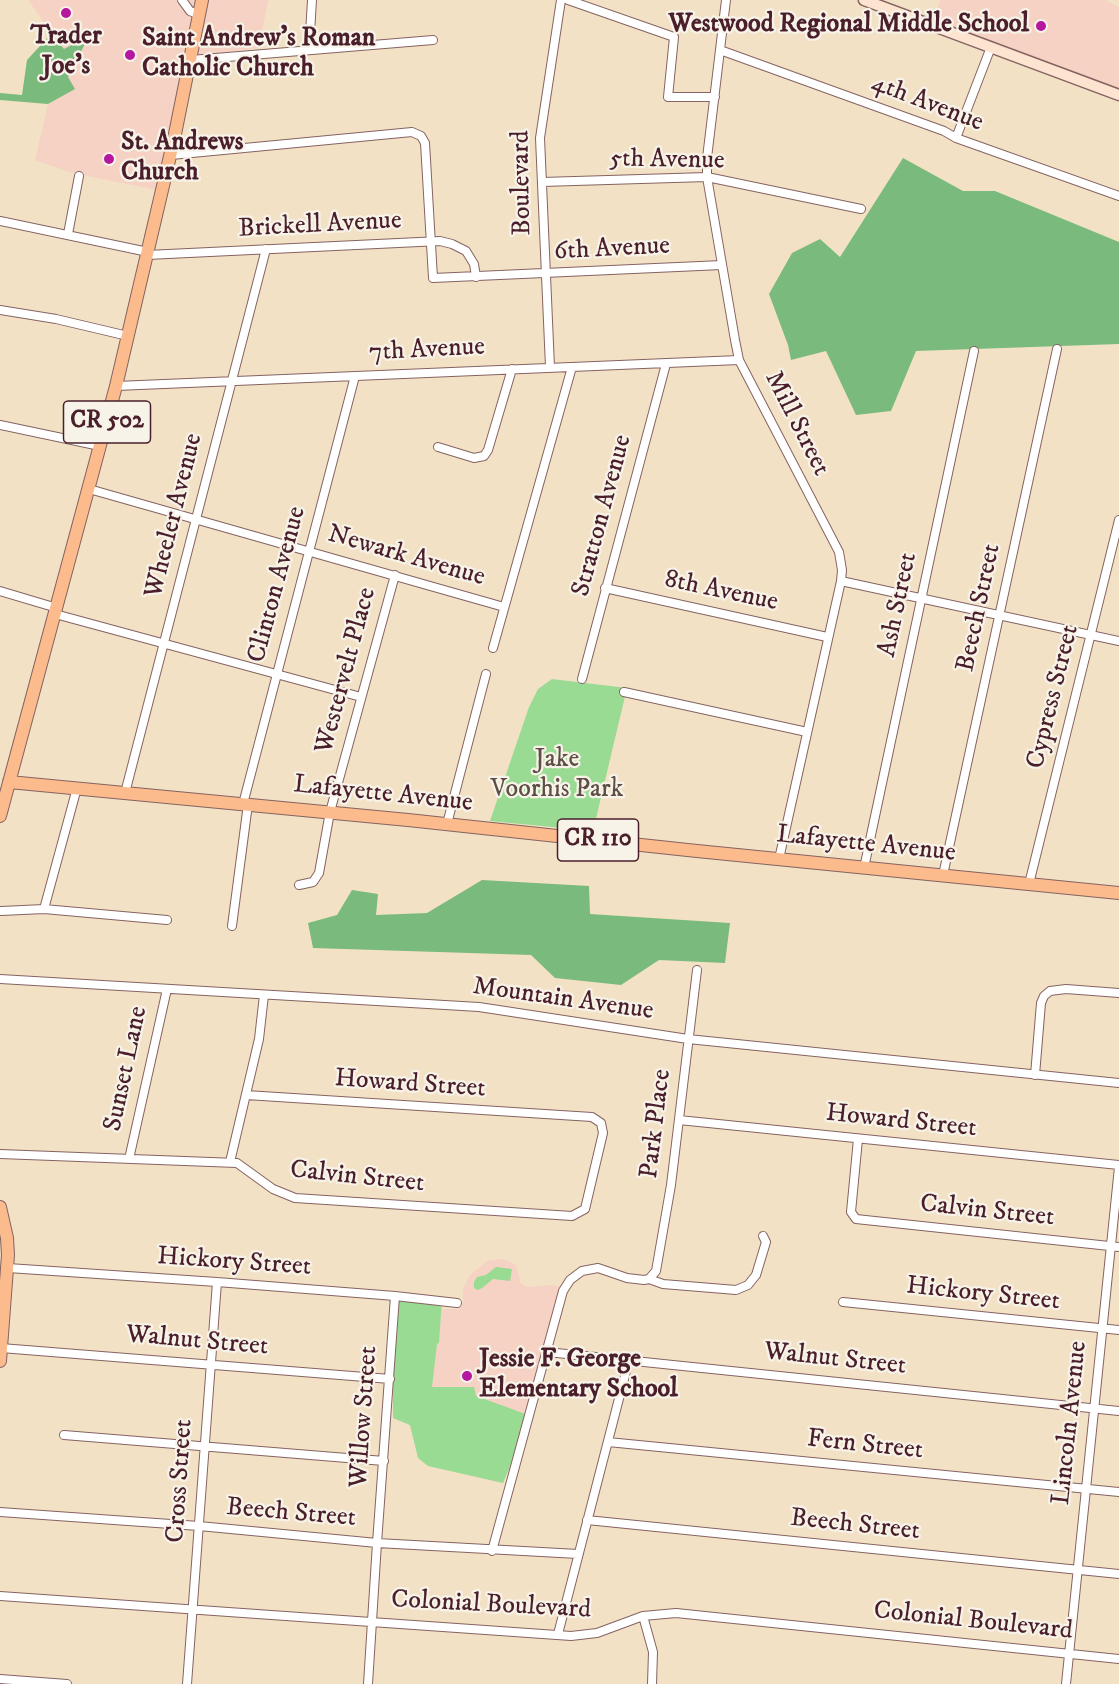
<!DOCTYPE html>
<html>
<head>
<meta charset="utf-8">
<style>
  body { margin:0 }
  canvas { display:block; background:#f3e1c6 }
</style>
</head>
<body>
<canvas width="1119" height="1684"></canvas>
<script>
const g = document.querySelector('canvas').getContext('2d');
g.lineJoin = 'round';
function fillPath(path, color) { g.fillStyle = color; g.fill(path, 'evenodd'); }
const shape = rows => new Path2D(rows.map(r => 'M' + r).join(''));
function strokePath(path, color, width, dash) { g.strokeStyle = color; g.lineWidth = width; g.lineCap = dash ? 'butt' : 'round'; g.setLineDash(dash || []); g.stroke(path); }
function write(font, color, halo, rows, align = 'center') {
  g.font = font + ' "IM FELL DW Pica",serif'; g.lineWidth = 4.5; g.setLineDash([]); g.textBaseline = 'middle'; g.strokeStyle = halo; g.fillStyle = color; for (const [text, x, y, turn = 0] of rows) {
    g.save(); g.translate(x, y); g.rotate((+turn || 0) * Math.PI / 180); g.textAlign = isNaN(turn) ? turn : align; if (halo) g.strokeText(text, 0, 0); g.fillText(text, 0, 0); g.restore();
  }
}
const built = shape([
  [28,0,268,0,259,48,184,57,157,190,72,173,35,160,48,104,75,89,67,77,89,37,64,50],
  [940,0,1105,0,1119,7,1119,95,932,25],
  [503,1259,516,1265,521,1284,528,1287,549,1285,565,1287,532,1409,503,1483,428,1466,418,1458,410,1425,393,1418,441,1309,458,1309,463,1303,463,1289,470,1275,487,1261]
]);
const green = shape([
  [552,679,627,688,593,831,490,821,529,707,538,689],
  [496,1267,512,1269,510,1281,493,1279,482,1288,478,1290,474,1288,474,1282,477,1277,486,1275],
  [397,1299,442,1299,439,1343,437,1344,432,1387,474,1387,476,1396,531,1416,503,1483,428,1466,418,1458,410,1425,393,1418,393,1342]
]);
const forest = shape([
  [51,34,64,49,89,36,68,77,75,89,48,104,0,100,0,93,22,95,27,60],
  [903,158,963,191,995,191,1119,242,1119,344,916,351,891,411,856,415,826,351,791,360,788,345,769,294,792,253,820,239,840,257],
  [482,880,589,886,590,914,730,923,725,963,659,960,621,985,555,978,531,955,313,948,308,923,337,915,352,890,378,894,376,915,427,913]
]);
const street = shape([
  [182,0,190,11,199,15],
  [568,0,674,37,668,97,715,97],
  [726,0,707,158,707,177,735,340,739,360,839,552,842,570,841,581,779,859],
  [309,50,312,0],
  [720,50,944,131,956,138,1119,196],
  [191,60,433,40],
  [956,138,991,47],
  [171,155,412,132,421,136,425,143,433,278,722,265],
  [542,182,707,177,861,209],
  [0,221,148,252],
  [68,234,79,176],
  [147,255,440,241,452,244,466,251,474,264,476,277],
  [0,310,56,319,128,336],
  [550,367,540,138,561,0],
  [116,386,739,360],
  [0,425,100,446],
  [438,447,474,458,484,456,488,450,512,369],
  [89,489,504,607],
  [841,581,1119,641],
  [605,588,827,637],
  [0,591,57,608],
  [55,614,361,697],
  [493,648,572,367],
  [582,679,666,364],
  [624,692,807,732],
  [125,793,266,249],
  [243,804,355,376],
  [447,824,486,674],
  [864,868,974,351],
  [943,875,1057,349],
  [1029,884,1119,520],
  [299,885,313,882,319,873,330,812,395,575],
  [44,909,77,788],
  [1,911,44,909,167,920],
  [232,926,248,804],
  [0,979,479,1007,688,1039,1119,1083],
  [1035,1075,1041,1003,1044,996,1050,991,1066,989,1119,993],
  [679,1120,1119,1165],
  [858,1139,851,1212,856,1219,1119,1247],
  [0,1154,237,1163,273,1189,295,1198,572,1216,585,1209,603,1133,601,1123,592,1117,246,1095],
  [129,1159,167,989],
  [230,1162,259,1039,264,995],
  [8,1268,217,1282,395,1296,457,1303],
  [649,1279,656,1271,671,1185,697,970],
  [843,1302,1119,1330],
  [1,1348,390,1379],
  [547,1352,1119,1411],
  [64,1435,384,1461],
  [608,1442,1119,1492],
  [0,1512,199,1526,377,1543,578,1554],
  [587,1520,1119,1574],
  [492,1551,563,1291,570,1280,582,1271,598,1268,627,1278,644,1280,649,1279,663,1284,736,1290,748,1285,756,1275,766,1242,763,1236],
  [0,1596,571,1636,597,1633,643,1616,676,1613,1119,1659],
  [643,1616,653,1652,652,1684],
  [558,1634,629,1360],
  [0,1679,67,1684],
  [187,1684,217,1282],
  [368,1684,377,1543,395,1296],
  [1066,1684,1119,1167]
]);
const secondary = shape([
  [864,0,1119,95]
]);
const primary = shape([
  [9,782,408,820,697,851,1119,893],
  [0,816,116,386,174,139,202,0],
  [0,1207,7,1238,8,1255,0,1361]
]);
const markers = [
  [66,13,6,"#b5179e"],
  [1041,26,6,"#b5179e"],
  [130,55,6,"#b5179e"],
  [109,159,6,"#b5179e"],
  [467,1376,6,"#b5179e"]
];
const shields = [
  [107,422,87],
  [598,840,81]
];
const shieldNames = [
  ["CR 502",107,422],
  ["CR 110",598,840]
];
const poiNames = [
  ["Westwood Regional Middle School",1029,26,"right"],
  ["Trader",66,38,"center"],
  ["Joe's",66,68,"center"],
  ["Saint Andrew's Roman",142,40],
  ["Catholic Church",142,70],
  ["St. Andrews",121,144],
  ["Church",121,174],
  ["Jessie F. George",479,1361],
  ["Elementary School",479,1391]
];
const streetNames = [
  ["4th Avenue",927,104,21],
  ["5th Avenue",667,161,1],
  ["Boulevard",523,183,-91],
  ["Brickell Avenue",320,226,-3],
  ["6th Avenue",612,250,-3],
  ["7th Avenue",427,351,-3],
  ["Mill Street",796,424,63],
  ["Wheeler Avenue",175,516,-76],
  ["Stratton Avenue",603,516,-75],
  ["Newark Avenue",406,557,16],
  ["Clinton Avenue",278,585,-75],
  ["8th Avenue",721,592,12],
  ["Ash Street",899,605,-78],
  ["Beech Street",980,608,-78],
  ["Westervelt Place",347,671,-75],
  ["Cypress Street",1054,697,-76],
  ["Lafayette Avenue",383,795,6],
  ["Lafayette Avenue",866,845,6],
  ["Mountain Avenue",563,1000,8],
  ["Sunset Lane",127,1069,-78],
  ["Howard Street",410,1085,4],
  ["Howard Street",901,1122,6],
  ["Park Place",657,1124,-83],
  ["Calvin Street",357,1178,6],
  ["Calvin Street",987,1212,6],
  ["Hickory Street",234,1263,4],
  ["Hickory Street",983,1295,6],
  ["Walnut Street",197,1342,5],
  ["Walnut Street",835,1360,6],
  ["Willow Street",365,1417,-86],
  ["Lincoln Avenue",1071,1423,-84],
  ["Fern Street",865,1446,6],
  ["Cross Street",181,1481,-86],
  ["Beech Street",291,1514,5],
  ["Beech Street",855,1526,6],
  ["Colonial Boulevard",491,1606,3],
  ["Colonial Boulevard",973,1622,6]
];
const parkNames = [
  ["Jake",557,761],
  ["Voorhis Park",557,791]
];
fillPath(built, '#f5d2c3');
fillPath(green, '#99db93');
fillPath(forest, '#7abb7d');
strokePath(street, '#856361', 10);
strokePath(secondary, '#856361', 13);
strokePath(primary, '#856361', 14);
strokePath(street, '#fff', 8);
strokePath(secondary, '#fde4d1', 10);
strokePath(primary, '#fbbb8c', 12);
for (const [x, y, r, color] of markers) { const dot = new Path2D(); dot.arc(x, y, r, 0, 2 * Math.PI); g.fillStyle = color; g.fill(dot); strokePath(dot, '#f7f3e8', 2); }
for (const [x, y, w] of shields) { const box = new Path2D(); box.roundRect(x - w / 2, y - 21, w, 42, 4.5); g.fillStyle = '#f7f3e8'; g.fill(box); strokePath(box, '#4a1f2b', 1.5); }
write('bold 24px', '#4a1f2b', null, shieldNames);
write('bold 26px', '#4a1f2b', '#f7f3e8', poiNames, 'left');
write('26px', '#4a1f2b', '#f7f3e8', streetNames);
write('26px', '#5e4e45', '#f7f3e8', parkNames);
</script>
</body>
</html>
